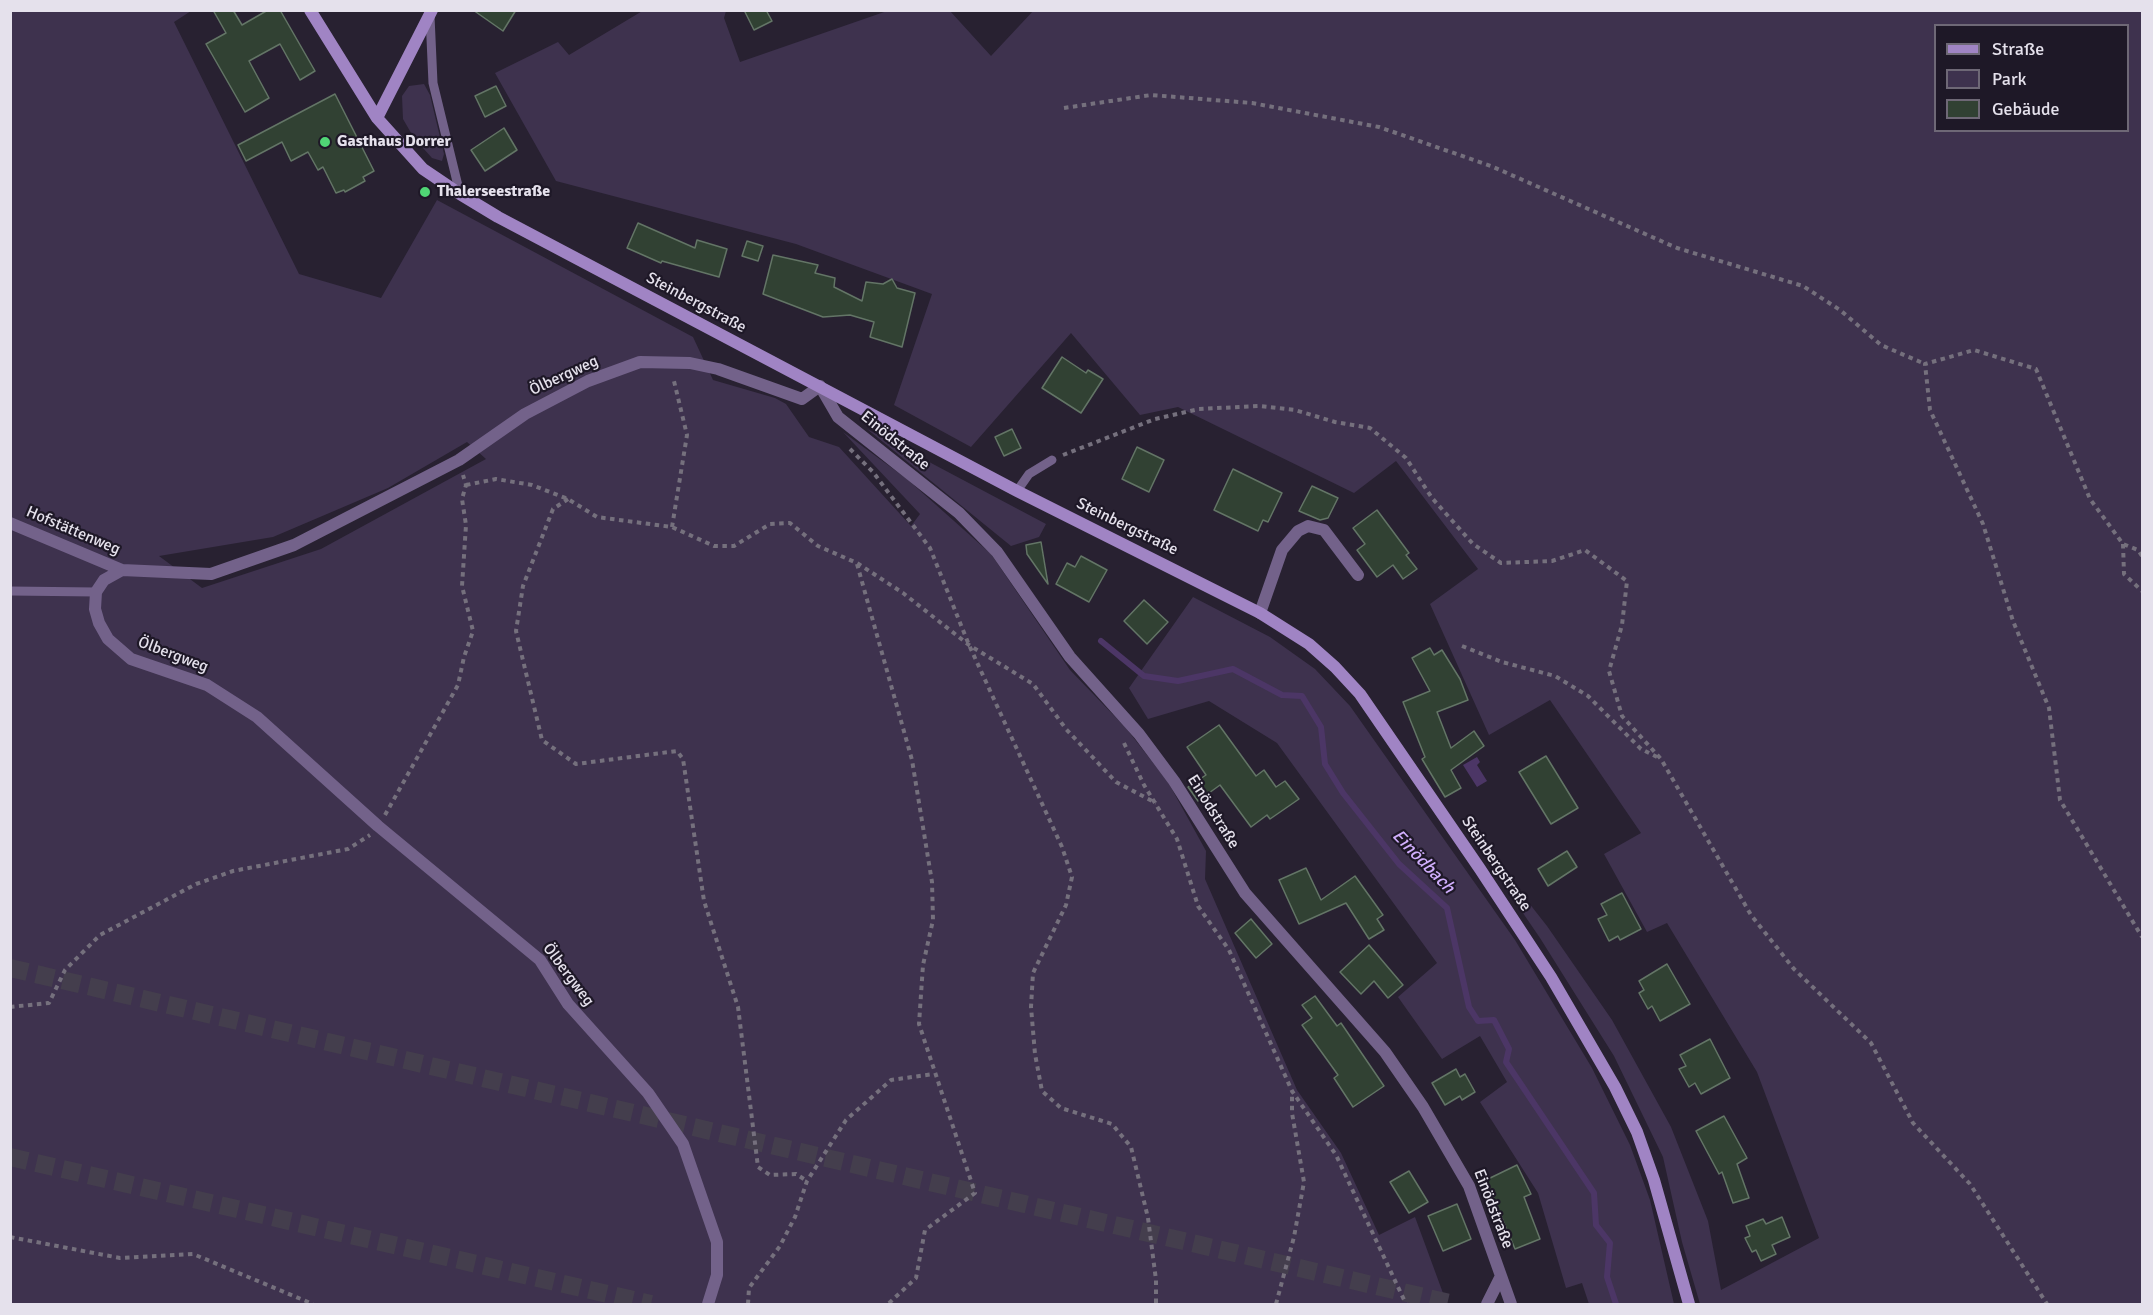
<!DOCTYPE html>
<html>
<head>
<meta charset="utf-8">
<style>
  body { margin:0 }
  #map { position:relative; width:2153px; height:1315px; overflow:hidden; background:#282131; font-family:Signika,sans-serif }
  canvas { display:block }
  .frame { position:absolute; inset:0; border:12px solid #e5e1ec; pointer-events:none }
  .legend { position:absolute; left:1934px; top:24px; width:195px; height:108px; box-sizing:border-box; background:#1e1827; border:2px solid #6e6876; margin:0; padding:8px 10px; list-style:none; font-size:18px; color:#e5e1ec }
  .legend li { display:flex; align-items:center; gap:12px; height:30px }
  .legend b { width:30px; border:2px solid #6e6876 }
</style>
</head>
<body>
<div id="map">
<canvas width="2153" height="1315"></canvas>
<div class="frame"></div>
<ul class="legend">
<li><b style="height:8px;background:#a084c4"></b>Straße</li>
<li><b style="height:16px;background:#3e324e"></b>Park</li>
<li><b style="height:16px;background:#314133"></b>Gebäude</li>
</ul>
</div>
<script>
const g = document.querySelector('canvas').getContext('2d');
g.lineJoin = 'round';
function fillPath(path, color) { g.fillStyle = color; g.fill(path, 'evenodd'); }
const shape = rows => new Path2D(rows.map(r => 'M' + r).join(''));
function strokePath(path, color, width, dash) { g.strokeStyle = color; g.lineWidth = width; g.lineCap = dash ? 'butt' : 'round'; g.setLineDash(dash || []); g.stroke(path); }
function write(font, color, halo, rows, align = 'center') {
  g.font = font + ' Signika,sans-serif'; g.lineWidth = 4.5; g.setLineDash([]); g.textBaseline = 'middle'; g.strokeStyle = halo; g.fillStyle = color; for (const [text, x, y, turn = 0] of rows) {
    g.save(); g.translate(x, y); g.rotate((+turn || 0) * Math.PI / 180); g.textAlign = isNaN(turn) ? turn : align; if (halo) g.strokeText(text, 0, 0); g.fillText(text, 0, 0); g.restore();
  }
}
const green = shape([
  [644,10,726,11,724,18,740,62,890,10,950,11,991,56,1034,10,2142,11,2142,1304,1700,1304,1682,1242,1663,1157,1614,1056,1540,938,1462,824,1466,823,1547,926,1612,1020,1671,1127,1708,1221,1721,1290,1819,1238,1757,1072,1667,923,1647,932,1604,854,1641,833,1550,700,1489,735,1430,604,1478,569,1396,461,1354,493,1178,407,1140,415,1071,333,971,447,894,405,932,294,796,244,556,181,495,73,558,42,569,55],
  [1936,26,2128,26,2128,130,1936,130],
  [10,11,191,11,174,22,299,274,381,298,437,200,693,337,713,380,775,398,786,404,809,437,839,447,911,526,920,514,843,432,907,479,991,554,1070,670,1126,728,1168,782,1206,851,1205,879,1297,1090,1341,1153,1379,1235,1415,1217,1447,1304,11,1304],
  [467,442,486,459,321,549,202,588,159,556,273,537,388,488],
  [424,84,430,95,444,154,442,161,432,158,414,138,403,119,402,96,409,86],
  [867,429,1046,524,1039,537,1011,546],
  [1193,597,1270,637,1315,669,1350,706,1515,940,1592,1068,1630,1145,1650,1200,1674,1304,1589,1304,1582,1283,1566,1288,1538,1193,1480,1102,1507,1082,1480,1036,1442,1059,1398,997,1437,963,1277,743,1209,701,1148,719,1129,688]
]);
const water = shape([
  [1477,757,1480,762,1477,765,1487,781,1477,787,1463,765]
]);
const stream = shape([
  [1101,641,1144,676,1178,681,1233,669,1282,695,1302,696,1321,727,1325,764,1343,793,1399,864,1447,908,1469,1007,1478,1021,1494,1020,1509,1049,1506,1062,1594,1193,1596,1225,1610,1243,1607,1277,1616,1304]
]);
const building = shape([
  [213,10,233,10,242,25,268,10,280,10,315,71,300,80,280,44,249,61,269,98,245,112,206,44,226,33,213,10],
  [473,10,516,10,503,31,473,10],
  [744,10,766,10,772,21,754,30,744,10],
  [496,86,506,106,485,117,475,96,496,86],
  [335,94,374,171,363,177,365,181,345,192,344,190,336,193,323,167,318,170,308,152,291,161,282,142,246,161,238,145,335,94],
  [504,128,517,150,485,171,471,150,504,128],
  [638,223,695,248,697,240,727,249,719,277,662,261,661,263,627,248,638,223],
  [747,241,763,246,758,261,742,256,747,241],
  [773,255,818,265,815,273,835,278,834,287,862,301,866,282,883,284,892,279,897,288,915,293,902,347,870,337,874,322,850,315,823,317,763,294,773,255],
  [1062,357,1086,373,1088,370,1103,379,1081,413,1042,388,1062,357],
  [1012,429,1021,448,1004,456,995,437,1012,429],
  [1137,447,1164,460,1149,492,1122,479,1137,447],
  [1233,469,1282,493,1268,522,1263,520,1258,531,1214,510,1233,469],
  [1312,486,1338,498,1328,518,1320,520,1299,511,1312,486],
  [1377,510,1409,553,1406,555,1417,569,1403,579,1393,565,1377,577,1357,550,1365,544,1353,528,1377,510],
  [1041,542,1048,584,1027,554,1026,545,1041,542],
  [1081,556,1107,570,1089,602,1056,584,1067,563,1075,567,1081,556],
  [1144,600,1168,622,1147,644,1124,621,1144,600],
  [1430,648,1434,655,1442,650,1460,679,1468,700,1437,712,1451,748,1474,731,1484,746,1451,770,1461,788,1445,797,1422,759,1425,757,1403,702,1430,691,1412,658,1430,648],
  [1219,725,1256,776,1264,770,1276,787,1285,781,1299,799,1270,819,1267,815,1251,827,1220,785,1198,801,1188,787,1206,775,1187,747,1219,725],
  [1546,756,1578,808,1551,824,1519,772,1546,756],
  [1567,851,1577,867,1548,886,1538,869,1567,851],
  [1306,868,1321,900,1355,876,1383,915,1377,919,1384,930,1369,939,1346,903,1299,924,1279,880,1306,868],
  [1622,893,1641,929,1620,940,1618,936,1609,941,1598,919,1607,915,1601,904,1622,893],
  [1251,919,1272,944,1256,958,1235,933,1251,919],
  [1369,945,1403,985,1388,998,1374,981,1361,994,1340,972,1369,945],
  [1667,964,1690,1004,1660,1021,1652,1006,1648,1009,1639,993,1644,990,1639,981,1667,964],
  [1315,996,1337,1026,1341,1023,1384,1086,1353,1107,1334,1078,1338,1075,1302,1025,1312,1018,1302,1005,1315,996],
  [1710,1039,1730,1078,1701,1094,1695,1083,1689,1087,1679,1069,1686,1066,1680,1055,1710,1039],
  [1456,1069,1460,1077,1465,1074,1475,1092,1462,1100,1460,1096,1445,1105,1432,1083,1456,1069],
  [1724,1116,1747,1158,1737,1164,1749,1198,1733,1203,1722,1172,1719,1174,1696,1131,1724,1116],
  [1517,1165,1531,1194,1524,1197,1540,1239,1515,1249,1486,1180,1517,1165],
  [1409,1171,1428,1202,1409,1213,1390,1182,1409,1171],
  [1457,1204,1471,1239,1443,1251,1428,1216,1457,1204],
  [1782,1217,1790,1237,1772,1245,1776,1254,1761,1261,1756,1250,1752,1252,1745,1238,1750,1236,1746,1226,1763,1219,1766,1224,1782,1217]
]);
const highwayTunnel = shape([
  [10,968,1454,1304],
  [10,1157,651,1304]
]);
const path = shape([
  [1064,108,1151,95,1252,103,1379,127,1491,166,1677,248,1803,286,1840,310,1881,345,1925,364],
  [850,449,873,472,930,548,969,645,1062,847,1072,877,1066,905,1033,973,1031,1007,1035,1054,1042,1091,1061,1108,1112,1124,1131,1147,1148,1218,1156,1280,1156,1304],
  [1063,455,1155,419,1199,409,1259,406,1295,410,1335,422,1370,428,1406,458,1432,498,1473,544,1501,563,1552,561,1585,550,1627,581,1622,625,1609,671,1622,716,1661,759,1751,915,1794,969,1871,1043,1913,1123,1970,1184,2047,1304],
  [466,485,496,479,532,485,568,499,597,517,672,527,714,546,734,546,770,524,790,523,818,546,857,563,903,593,969,645,1033,684,1066,729,1116,782,1156,803],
  [568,499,553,509,523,586,516,631,542,740,576,764,677,751,683,759,704,901,738,1007,758,1167,770,1175,796,1174,807,1181],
  [672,527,687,435,673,377],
  [2123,544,2124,574,2142,591],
  [2142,556,2138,550,2123,544,2090,499,2036,369,1974,350,1925,364,1930,410,1983,524,2013,621,2049,708,2060,800,2142,937],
  [857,564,912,760,932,882,933,920,923,965,919,1024,975,1193,925,1230,916,1278,888,1304],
  [1462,646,1502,662,1555,676,1588,696,1641,749,1657,757],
  [1124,743,1144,785,1177,839,1198,906,1229,950,1292,1091,1336,1155,1406,1304],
  [385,815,458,685,464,657,473,631,462,586,466,525,462,499,466,485,463,475],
  [10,1007,49,1003,65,970,100,935,196,884,233,871,348,849,370,835],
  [10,1237,120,1258,193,1254,313,1304],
  [748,1304,749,1288,780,1246,795,1217,807,1181,846,1120,891,1080,934,1074],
  [1276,1304,1294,1237,1304,1182,1292,1113,1292,1092]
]);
const lane = shape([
  [430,16,433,83,460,194],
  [1017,491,1029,474,1052,460],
  [10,591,96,592]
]);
const street = shape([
  [10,523,122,570],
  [1260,613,1282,550,1298,531,1308,526,1324,530,1358,575],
  [708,1304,717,1275,717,1242,683,1144,648,1093,568,1004,540,960,378,826,257,717,207,685,131,659,108,639,99,623,95,609,96,592,104,580,122,570,211,574,294,545,459,460,525,414,588,381,640,362,690,363,718,369,802,399,820,386,838,417,959,513,997,552,1070,657,1139,734,1174,781,1245,893,1385,1052,1423,1107,1469,1186,1511,1304],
  [1487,1304,1501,1276]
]);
const secondary = shape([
  [310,10,377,118,423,169,460,194,498,217,1017,491,1260,613,1309,644,1335,667,1360,694,1480,869,1551,977,1615,1087,1637,1132,1654,1180,1689,1304],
  [377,118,432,10]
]);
const markers = [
  [325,142,6,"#50d675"],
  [425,192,6,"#50d675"]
];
const poiNames = [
  ["Gasthaus Dorrer",337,142],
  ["Thalerseestraße",437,192]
];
const streetNames = [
  ["Steinbergstraße",696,303,28],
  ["Ölbergweg",564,376,-25],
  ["Einödstraße",895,441,39],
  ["Steinbergstraße",1127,527,26],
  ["Hofstättenweg",73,531,23],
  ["Ölbergweg",173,655,21],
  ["Einödstraße",1213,812,58],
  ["Steinbergstraße",1496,864,56],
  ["Ölbergweg",568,975,53],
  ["Einödstraße",1493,1209,69]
];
const waterNames = [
  ["Einödbach",1423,862,46]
];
fillPath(green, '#3e324e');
fillPath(water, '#4c3666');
strokePath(stream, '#4c3666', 6);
fillPath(building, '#314133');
strokePath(building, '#637566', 1.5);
strokePath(highwayTunnel, '#443e4d', 18, [18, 9]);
strokePath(path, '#75707d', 4, [4.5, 4.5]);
strokePath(lane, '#73628a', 9);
strokePath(street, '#73628a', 12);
strokePath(secondary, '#a084c4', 12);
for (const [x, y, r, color] of markers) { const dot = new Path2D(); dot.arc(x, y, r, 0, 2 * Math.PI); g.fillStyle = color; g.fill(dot); strokePath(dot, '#1e1827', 2); }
write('bold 16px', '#e5e1ec', '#1e1827', poiNames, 'left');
write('16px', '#e5e1ec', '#1e1827', streetNames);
write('italic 18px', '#d0aefc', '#1e1827', waterNames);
</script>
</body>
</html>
